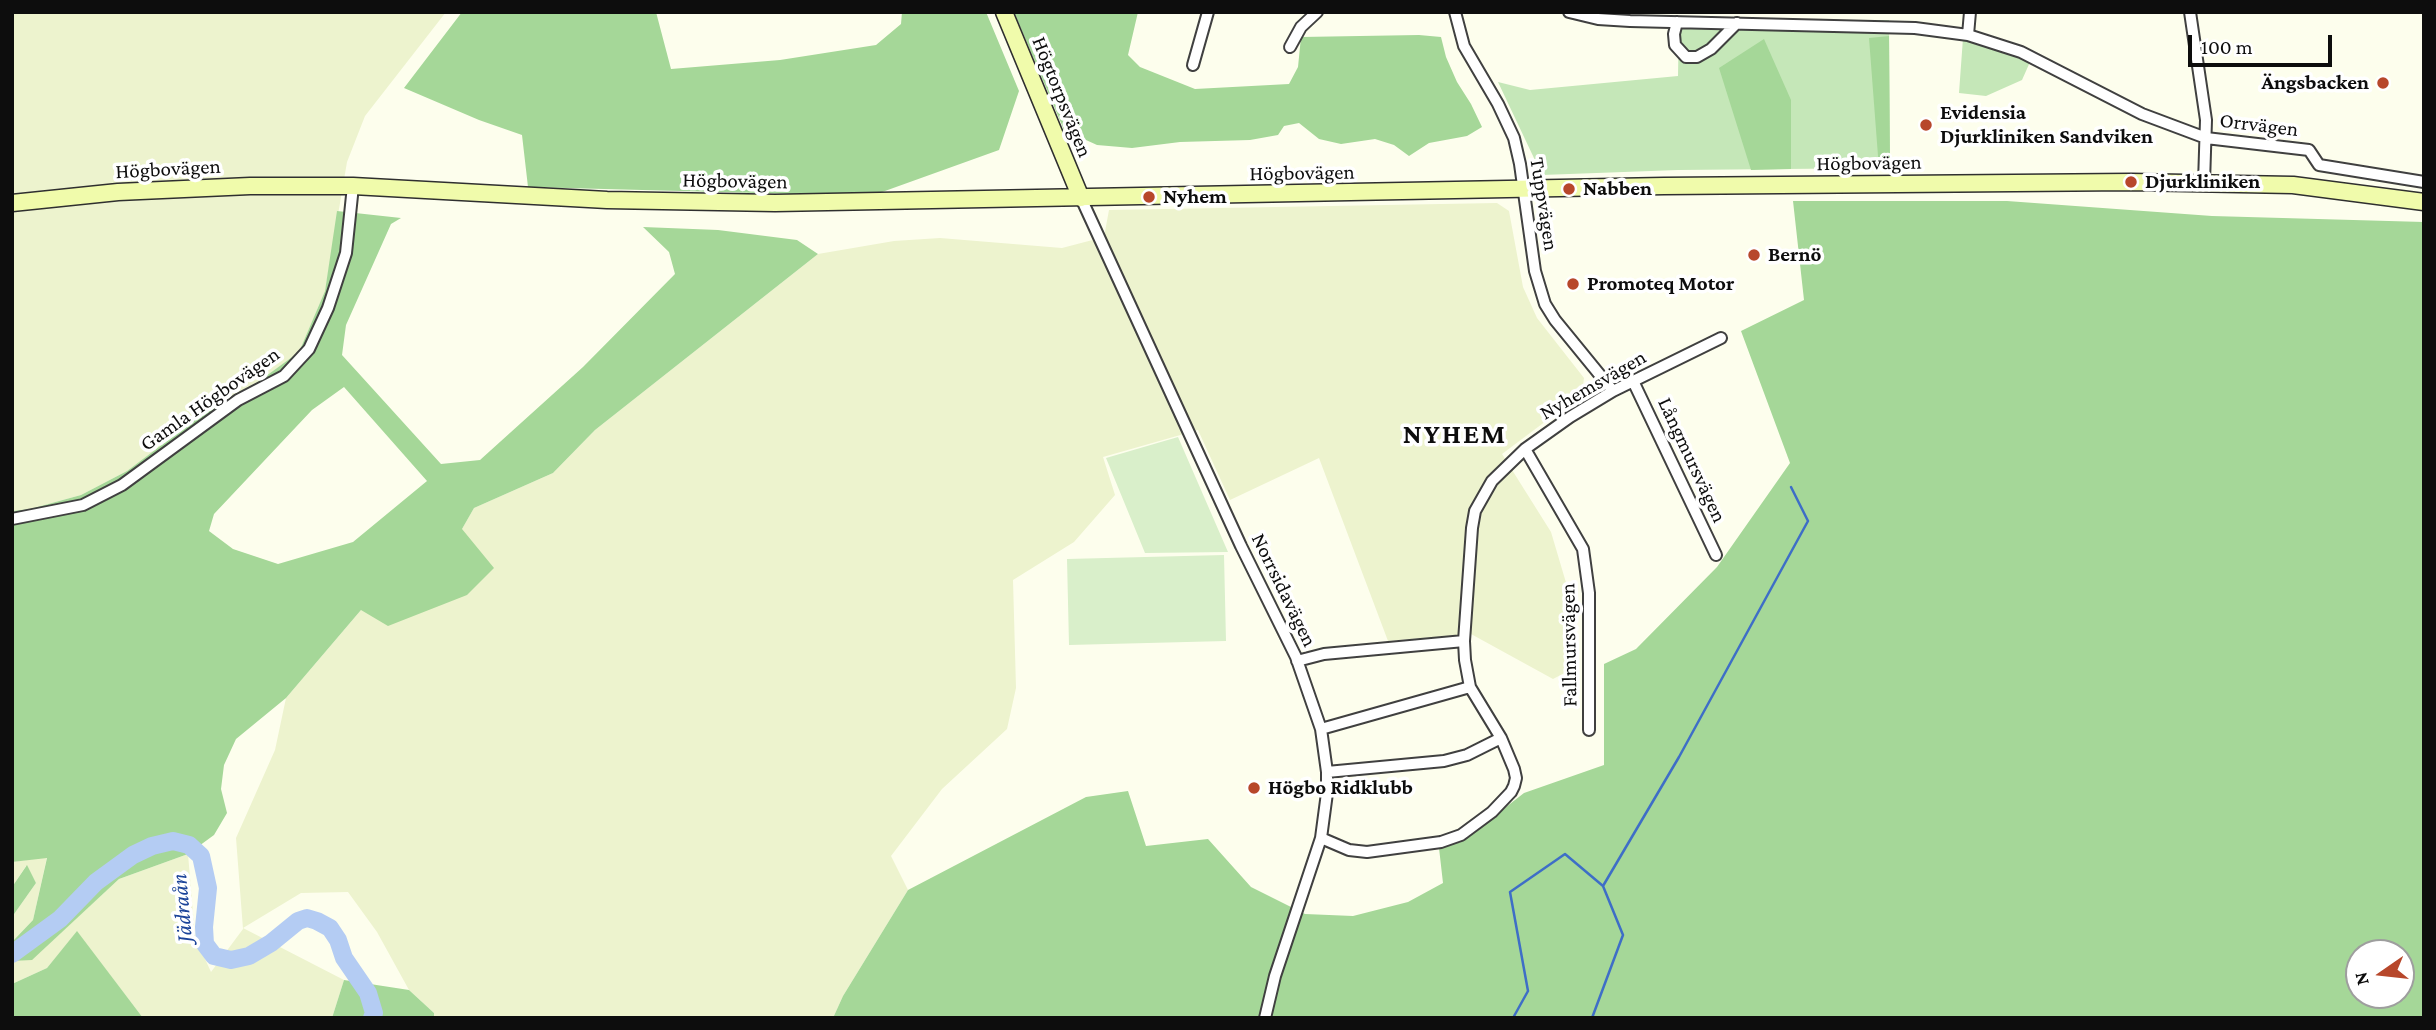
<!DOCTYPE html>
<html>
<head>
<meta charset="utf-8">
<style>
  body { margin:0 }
  #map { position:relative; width:2436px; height:1030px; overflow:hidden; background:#fdfeed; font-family:"Crimson Pro",serif }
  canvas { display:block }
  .frame { position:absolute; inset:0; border:14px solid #0d0d0d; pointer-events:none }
  .north { position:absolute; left:2345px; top:939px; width:70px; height:70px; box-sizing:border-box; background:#fff; border:2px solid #9e9e9e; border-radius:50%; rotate:256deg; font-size:19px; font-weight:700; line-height:28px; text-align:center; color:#0d0d0d }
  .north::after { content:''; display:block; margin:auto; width:24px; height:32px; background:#b7472b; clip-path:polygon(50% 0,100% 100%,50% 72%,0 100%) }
  .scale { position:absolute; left:2188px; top:35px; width:144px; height:32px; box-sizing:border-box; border:4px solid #0d0d0d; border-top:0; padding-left:9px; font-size:21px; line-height:24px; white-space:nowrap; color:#0d0d0d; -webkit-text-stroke:5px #fff; paint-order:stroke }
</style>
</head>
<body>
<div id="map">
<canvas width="2436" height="1030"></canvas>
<div class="frame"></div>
<div class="north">N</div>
<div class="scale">100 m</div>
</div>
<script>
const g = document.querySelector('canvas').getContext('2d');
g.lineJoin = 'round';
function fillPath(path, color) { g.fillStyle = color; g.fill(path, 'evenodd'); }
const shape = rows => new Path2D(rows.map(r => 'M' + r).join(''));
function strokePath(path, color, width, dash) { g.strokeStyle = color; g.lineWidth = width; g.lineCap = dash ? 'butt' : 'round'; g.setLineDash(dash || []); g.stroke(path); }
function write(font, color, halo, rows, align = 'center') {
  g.font = font + ' "Crimson Pro",serif'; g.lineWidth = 7; g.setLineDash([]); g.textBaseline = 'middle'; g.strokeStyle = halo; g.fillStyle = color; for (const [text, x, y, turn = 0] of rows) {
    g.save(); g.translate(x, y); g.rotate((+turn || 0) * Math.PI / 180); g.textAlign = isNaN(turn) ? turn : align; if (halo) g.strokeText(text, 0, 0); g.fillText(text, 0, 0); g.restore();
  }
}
const farmland = shape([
  [12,12,446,12,365,116,347,162,325,291,299,352,255,384,196,419,127,471,81,495,30,509,12,511],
  [1497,203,1509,211,1523,287,1537,318,1584,378,1582,394,1502,454,1551,532,1567,586,1574,668,1553,679,1471,634,1388,641,1319,458,1230,500,1198,430,1103,457,1115,495,1074,542,1013,580,1016,688,1007,729,942,789,891,856,908,890,843,996,833,1018,434,1018,434,1013,409,990,377,932,348,892,301,893,243,928,344,980,332,1018,143,1018,77,932,47,968,12,984,12,961,32,959,119,879,188,854,195,937,211,972,243,929,236,838,275,750,286,698,361,610,462,529,474,508,553,473,595,430,818,254,894,241,940,238,1062,248,1104,237,1109,210],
  [47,857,33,920,12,942,12,917,36,883,26,866,12,887,12,862]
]);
const green = shape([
  [1679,17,1777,21,1889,20,1890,168,1678,170,1542,175,1498,82,1530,90,1678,76],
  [1963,38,2030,62,2022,80,1986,96,1959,93]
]);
const forest = shape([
  [462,12,656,12,671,69,780,60,876,45,901,24,902,12,986,12,1019,91,999,150,871,196,528,187,522,135,479,120,404,88],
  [1014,12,1138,12,1128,55,1140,67,1195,89,1289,84,1298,67,1301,37,1419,35,1441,37,1446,57,1457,82,1471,104,1482,127,1467,136,1429,143,1409,156,1394,145,1375,139,1341,144,1319,139,1299,123,1284,126,1278,135,1250,140,1180,142,1132,148,1097,145,1064,130],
  [1889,36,1890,168,1879,169,1869,38],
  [1764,39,1791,100,1791,169,1751,170,1719,68],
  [1793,201,2007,201,2212,216,2424,222,2424,1018,833,1018,843,996,908,890,1086,797,1128,791,1146,846,1208,839,1251,887,1305,914,1353,916,1408,902,1443,883,1439,848,1461,842,1524,793,1604,765,1604,664,1636,649,1717,567,1790,463,1741,331,1804,300],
  [2359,953,2401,953,2401,995,2359,995],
  [337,211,401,218,391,224,346,325,342,355,441,464,480,460,583,367,675,274,669,252,643,227,718,230,797,240,818,254,595,430,553,473,474,508,462,529,494,568,467,595,388,626,361,610,286,698,236,739,224,765,221,789,227,813,214,835,188,854,119,879,32,960,12,961,12,942,33,920,47,858,12,862,12,511,30,509,81,495,127,471,196,419,255,384,299,352,325,291],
  [344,387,427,481,353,542,278,564,233,549,209,531,214,514,312,410],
  [27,865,36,883,12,917,12,887],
  [77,931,143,1018,12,1018,12,984,47,968],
  [344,980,409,990,434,1013,434,1018,332,1018]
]);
const pitch = shape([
  [1178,437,1228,552,1145,553,1106,458],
  [1224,555,1226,641,1069,645,1067,559]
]);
const stream = shape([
  [1513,1018,1528,991,1510,892,1565,854,1603,886],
  [1592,1018,1623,935,1603,886,1679,757,1808,521,1791,487]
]);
const river = shape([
  [12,954,60,919,96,882,133,855,152,846,173,841,189,845,201,856,208,888,204,927,205,944,214,956,231,960,249,956,271,943,298,921,307,918,317,921,330,928,338,940,344,958,368,993,374,1013,372,1018]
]);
const street = shape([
  [1455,12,1464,46,1498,104,1514,138,1520,164,1535,271,1545,304,1555,320,1613,391],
  [1569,12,1598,19,1630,21,1915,28,1968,35,2021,52,2142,114,2206,138,2309,150,2319,165,2424,182],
  [2190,12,2206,120,2204,183],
  [1677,22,1674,34,1675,45,1686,57,1697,57,1711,49,1737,23],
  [1968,35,1970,12],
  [1290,47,1301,27,1317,12],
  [1193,65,1208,12],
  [1081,198,1241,546,1296,657,1321,729,1327,772,1327,793,1321,838,1275,976,1265,1018],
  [1633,381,1716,555],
  [1525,449,1583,549,1589,593,1589,730],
  [12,519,83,505,122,485,238,400,284,376,309,349,328,308,346,253,353,186],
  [1297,661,1324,654,1464,641,1472,528,1475,511,1492,481,1525,449,1570,417,1613,391,1721,338],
  [1321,729,1470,687],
  [1327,772,1444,761,1467,755,1501,738,1470,687,1465,660,1464,641],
  [1321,838,1349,850,1367,852,1441,842,1461,835,1492,812,1511,792,1514,786,1516,778,1514,769,1501,738]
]);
const secondary = shape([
  [1004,12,1081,198],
  [12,203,118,192,250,186,353,186,607,200,775,203,1664,186,2131,182,2293,185,2424,202]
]);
const markers = [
  [2383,83,7,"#b7472b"],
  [1926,125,7,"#b7472b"],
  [2131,182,7,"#b7472b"],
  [1569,189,7,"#b7472b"],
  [1149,197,7,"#b7472b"],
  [1754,255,7,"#b7472b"],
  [1573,284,7,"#b7472b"],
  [1254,788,7,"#b7472b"]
];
const poiNames = [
  ["Ängsbacken",2369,83,"right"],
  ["Evidensia",1940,113],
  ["Djurkliniken Sandviken",1940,137],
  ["Djurkliniken",2145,182],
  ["Nabben",1583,189],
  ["Nyhem",1163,197],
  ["Bernö",1768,255],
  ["Promoteq Motor",1587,284],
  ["Högbo Ridklubb",1268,788]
];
const streetNames = [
  ["Högtorpsvägen",1062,97,68],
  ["Orrvägen",2259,125,7],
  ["Högbovägen",1869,163,-1],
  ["Högbovägen",168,169,-3],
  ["Högbovägen",1302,173,-1],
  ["Högbovägen",735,181,1],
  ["Tuppvägen",1544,204,81],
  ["Nyhemsvägen",1593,385,-30],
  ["Gamla Högbovägen",210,399,-35],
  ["Långmursvägen",1692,460,65],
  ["Norrsidavägen",1284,590,64],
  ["Fallmursvägen",1569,645,-91]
];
const waterNames = [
  ["Jädraån",182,908,-95]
];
const districtNames = [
  ["NYHEM",1455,434]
];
fillPath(farmland, '#edf3ce');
fillPath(green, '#c5e7b8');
fillPath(forest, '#a5d798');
fillPath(pitch, '#d9efca');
strokePath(stream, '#3e6ec7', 2.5);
strokePath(river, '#b4ccf3', 18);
strokePath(street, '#404040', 14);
strokePath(secondary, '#2f2f2f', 19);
strokePath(street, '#fff', 10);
strokePath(secondary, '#f0fbab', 16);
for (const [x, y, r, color] of markers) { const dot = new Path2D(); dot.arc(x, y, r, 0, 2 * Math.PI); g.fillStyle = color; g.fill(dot); strokePath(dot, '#fff', 2.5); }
write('bold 21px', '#0d0d0d', '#fff', poiNames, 'left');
write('21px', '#0d0d0d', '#fff', streetNames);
write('italic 23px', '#1b4399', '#fff', waterNames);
g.letterSpacing = '2px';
write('bold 28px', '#0d0d0d', '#fff', districtNames);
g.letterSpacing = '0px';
</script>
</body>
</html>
